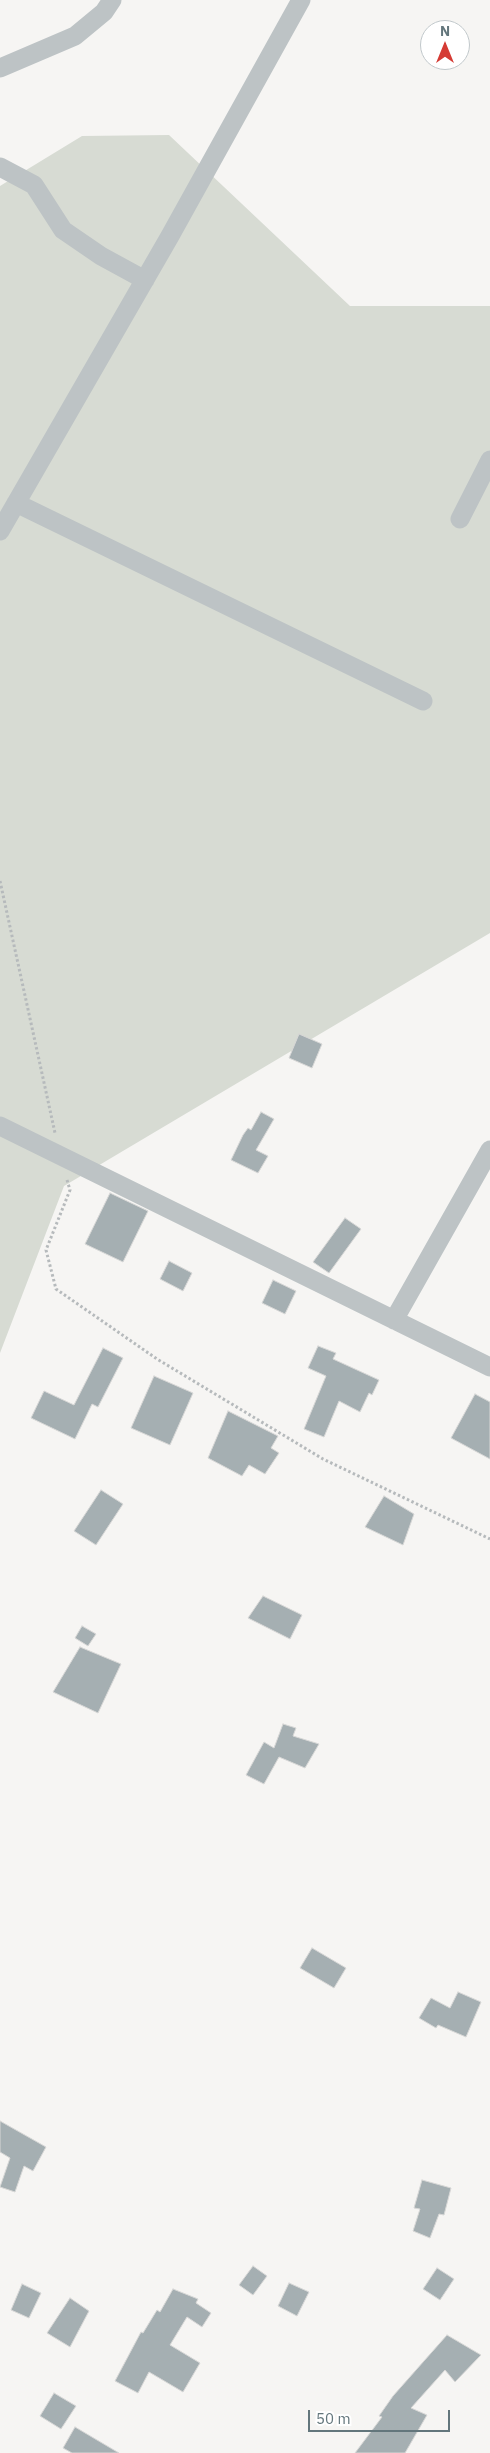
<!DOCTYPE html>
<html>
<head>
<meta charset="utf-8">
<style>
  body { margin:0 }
  #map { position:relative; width:490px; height:2453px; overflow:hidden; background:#f6f5f3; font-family:"IBM Plex Sans",sans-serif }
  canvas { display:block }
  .north { position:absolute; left:420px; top:20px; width:50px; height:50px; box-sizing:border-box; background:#fff; border:1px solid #c1c8cb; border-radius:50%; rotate:0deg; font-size:14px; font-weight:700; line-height:20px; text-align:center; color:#63767c }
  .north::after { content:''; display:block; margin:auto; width:18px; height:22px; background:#d53b34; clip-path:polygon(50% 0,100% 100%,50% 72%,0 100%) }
  .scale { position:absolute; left:308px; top:2410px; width:142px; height:22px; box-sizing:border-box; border:2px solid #63767c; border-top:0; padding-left:6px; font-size:15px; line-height:18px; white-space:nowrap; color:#63767c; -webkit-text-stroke:4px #fff; paint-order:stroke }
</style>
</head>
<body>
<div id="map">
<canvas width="490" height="2453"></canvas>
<div class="north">N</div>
<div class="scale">50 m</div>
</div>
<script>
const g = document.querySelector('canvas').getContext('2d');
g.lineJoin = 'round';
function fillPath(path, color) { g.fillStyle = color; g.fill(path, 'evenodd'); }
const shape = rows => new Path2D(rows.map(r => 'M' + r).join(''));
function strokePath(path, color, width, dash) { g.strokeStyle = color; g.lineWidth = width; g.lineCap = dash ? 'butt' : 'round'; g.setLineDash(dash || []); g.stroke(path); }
const green = shape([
  [169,135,350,306,490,306,490,933,64,1186,0,1353,0,186,82,136]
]);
const building = shape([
  [299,1034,322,1044,312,1068,289,1058,299,1034],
  [261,1112,274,1119,256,1150,268,1156,258,1173,231,1160,243,1135,248,1128,251,1130,261,1112],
  [110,1193,148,1211,123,1262,85,1244,110,1193],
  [345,1218,361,1229,329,1273,313,1262,345,1218],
  [169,1261,192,1273,183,1291,160,1279,169,1261],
  [273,1280,296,1291,285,1314,262,1303,273,1280],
  [318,1346,336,1353,333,1359,379,1380,372,1395,369,1393,360,1412,339,1401,324,1437,304,1429,326,1376,308,1368,318,1346],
  [103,1348,123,1358,98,1407,92,1404,75,1439,31,1418,44,1391,74,1405,103,1348],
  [154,1376,193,1393,170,1445,131,1428,154,1376],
  [475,1394,490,1402,490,1459,451,1438,475,1394],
  [228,1411,278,1436,271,1448,279,1453,265,1474,249,1465,242,1476,208,1458,228,1411],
  [101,1490,123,1504,96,1545,74,1531,101,1490],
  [384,1496,414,1514,403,1545,365,1527,384,1496],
  [263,1596,302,1615,290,1639,248,1618,263,1596],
  [82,1626,96,1634,88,1646,75,1638,82,1626],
  [80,1647,121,1664,98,1713,53,1692,80,1647],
  [283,1724,296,1728,293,1736,319,1744,305,1768,279,1757,264,1784,246,1775,264,1742,274,1748,283,1724],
  [312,1948,346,1968,334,1988,300,1968,312,1948],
  [458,1992,481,2002,466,2037,438,2025,436,2028,419,2018,431,1998,450,2008,458,1992],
  [0,2121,46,2147,33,2171,24,2166,15,2192,0,2187,10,2158,0,2152,0,2121],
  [422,2180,451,2188,444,2215,439,2214,430,2238,413,2231,420,2209,414,2208,422,2180],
  [253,2266,267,2276,253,2295,239,2285,253,2266],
  [437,2268,454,2279,440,2300,423,2289,437,2268],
  [289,2283,309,2292,297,2316,278,2306,289,2283],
  [22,2284,41,2293,29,2318,11,2310,22,2284],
  [173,2289,198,2299,196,2303,211,2313,202,2327,187,2317,170,2345,200,2363,183,2392,149,2372,138,2393,115,2381,141,2332,143,2333,157,2310,160,2312,173,2289],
  [70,2298,89,2311,70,2347,47,2333,70,2298],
  [447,2335,481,2355,455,2382,445,2370,411,2408,427,2415,405,2453,355,2453,382,2417,379,2416,393,2396,447,2335],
  [54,2393,76,2406,61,2429,40,2416,54,2393],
  [75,2427,119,2453,72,2453,63,2448,75,2427]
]);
const path = shape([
  [0,881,55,1133],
  [67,1180,70,1190,46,1250,56,1289,157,1359,323,1459,490,1539]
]);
const minor = shape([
  [0,68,75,36,104,12,112,0],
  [0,167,34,185,63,230,101,256,145,280],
  [16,503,423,701],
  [460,519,490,460],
  [0,531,170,236,301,0],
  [0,1126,490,1367],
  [394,1320,490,1150]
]);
fillPath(green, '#d7dbd3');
fillPath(building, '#a5afb2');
strokePath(building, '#d7d7d6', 1);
strokePath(path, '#b6babc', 3, [2.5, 2.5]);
strokePath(minor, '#bdc3c5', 19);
</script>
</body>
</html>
